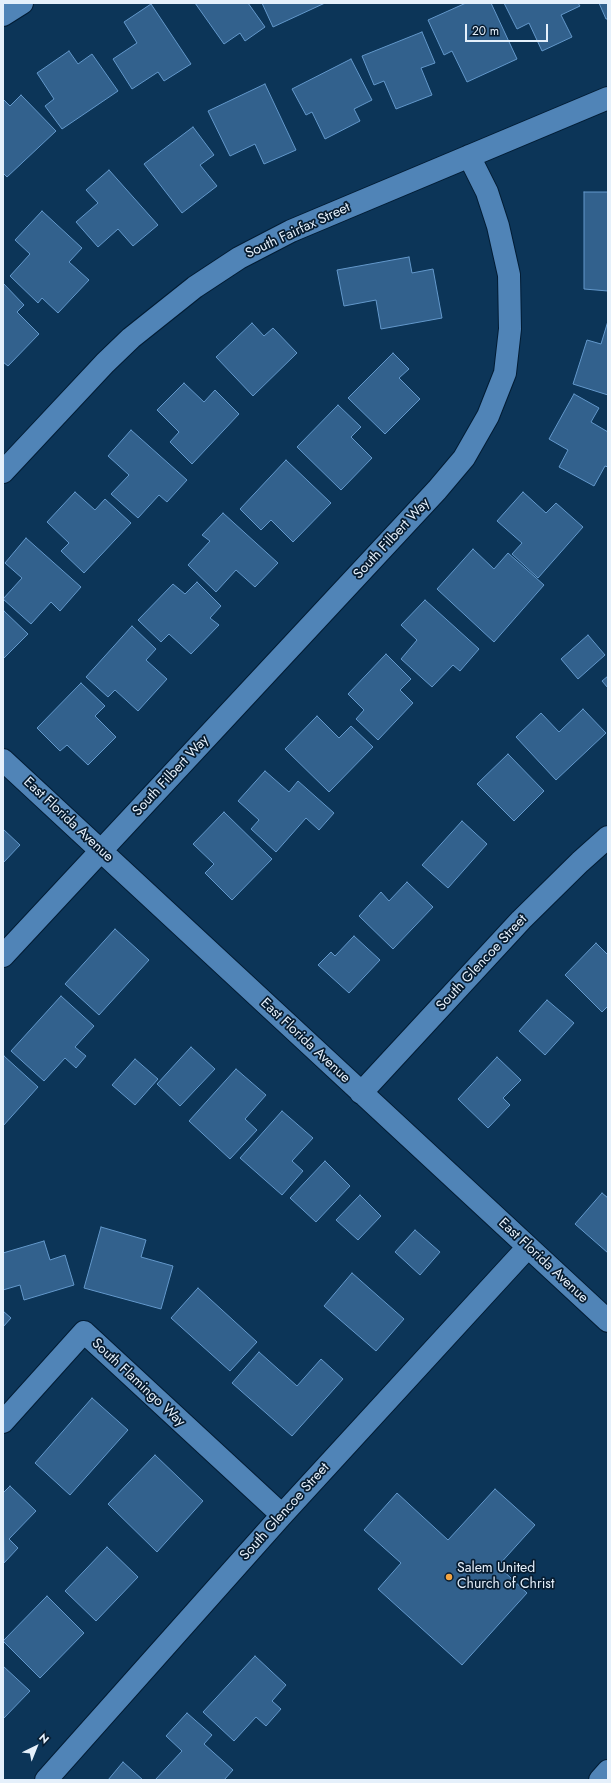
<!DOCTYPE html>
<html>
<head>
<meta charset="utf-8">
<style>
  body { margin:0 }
  #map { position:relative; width:611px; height:1783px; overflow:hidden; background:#0c3558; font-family:Jost,sans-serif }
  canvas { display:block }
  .frame { position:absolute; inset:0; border:4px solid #e5f0fb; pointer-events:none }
  .north { position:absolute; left:16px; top:1727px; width:40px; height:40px; -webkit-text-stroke:3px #071c30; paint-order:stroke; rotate:43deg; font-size:11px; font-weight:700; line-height:16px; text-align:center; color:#e5f0fb }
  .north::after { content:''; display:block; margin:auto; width:14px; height:18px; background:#e5f0fb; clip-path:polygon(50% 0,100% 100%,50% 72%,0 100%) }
  .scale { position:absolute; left:465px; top:24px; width:83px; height:18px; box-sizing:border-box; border:2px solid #e5f0fb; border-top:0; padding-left:5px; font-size:12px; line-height:14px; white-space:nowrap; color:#e5f0fb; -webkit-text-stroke:3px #071c30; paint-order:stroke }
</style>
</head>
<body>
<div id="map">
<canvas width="611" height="1783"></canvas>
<div class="frame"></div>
<div class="north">N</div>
<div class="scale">20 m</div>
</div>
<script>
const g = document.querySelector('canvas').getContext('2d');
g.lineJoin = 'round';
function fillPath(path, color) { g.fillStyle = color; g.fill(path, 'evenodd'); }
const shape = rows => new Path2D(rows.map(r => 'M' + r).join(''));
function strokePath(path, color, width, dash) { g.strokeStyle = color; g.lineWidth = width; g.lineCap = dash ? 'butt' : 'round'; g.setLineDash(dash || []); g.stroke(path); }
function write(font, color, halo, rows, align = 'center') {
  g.font = font + ' Jost,sans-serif'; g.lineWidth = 3.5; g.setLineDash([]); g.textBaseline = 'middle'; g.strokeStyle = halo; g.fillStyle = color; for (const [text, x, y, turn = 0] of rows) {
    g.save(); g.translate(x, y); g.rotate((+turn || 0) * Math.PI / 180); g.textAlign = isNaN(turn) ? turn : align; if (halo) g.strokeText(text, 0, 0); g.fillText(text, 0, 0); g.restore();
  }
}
const building = shape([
  [195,3,248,3,265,27,245,41,240,33,224,44,195,3],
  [262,3,325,3,273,27,262,3],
  [466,3,491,3,517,59,467,82,452,51,444,55,428,20,466,3],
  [504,3,578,3,580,6,561,15,572,37,542,51,529,23,517,29,504,3],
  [599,3,608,3,608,19,606,19,599,3],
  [151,4,191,64,164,81,158,72,132,89,113,59,137,43,124,22,151,4],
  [422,32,435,63,421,68,432,95,396,109,384,81,374,85,362,56,422,32],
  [69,51,78,64,92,54,118,91,62,129,45,106,54,99,37,73,69,51],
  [351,59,372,100,354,109,360,121,325,139,312,112,306,115,292,89,351,59],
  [265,84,296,150,264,164,255,144,230,156,208,111,265,84],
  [21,95,56,131,7,177,3,173,3,99,10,106,21,95],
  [193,127,214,155,200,165,217,186,182,213,144,164,193,127],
  [109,170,158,225,133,246,118,229,98,247,76,222,98,203,86,190,109,170],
  [584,192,608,192,608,291,584,289,584,192],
  [42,211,82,248,69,262,89,280,58,313,42,298,38,303,10,276,30,254,15,240,42,211],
  [409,257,412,273,433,269,442,318,381,329,376,300,344,306,337,270,409,257],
  [3,283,24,305,17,312,39,334,8,366,3,362,3,283],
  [608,321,608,395,573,384,587,340,601,344,608,321],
  [252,323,264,336,273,328,297,353,253,396,216,357,252,323],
  [393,353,409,369,399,378,420,399,385,434,348,398,393,353],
  [184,383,204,402,215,390,239,414,192,464,170,442,179,432,157,410,184,383],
  [574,394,599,408,591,422,608,432,608,467,605,466,594,486,559,467,568,450,549,439,574,394],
  [338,405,361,427,351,437,372,458,341,490,297,447,338,405],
  [131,430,187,480,167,502,159,495,138,518,111,494,129,475,108,456,131,430],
  [286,460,331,503,293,542,271,520,261,530,240,509,286,460],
  [75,492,95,510,105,499,131,523,84,573,61,551,69,543,47,522,75,492],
  [523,492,546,513,556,503,583,527,538,578,512,554,522,543,497,521,523,492],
  [223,513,278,563,255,587,236,570,216,592,188,565,210,541,202,535,223,513],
  [26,538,81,587,60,611,51,602,31,624,3,599,22,578,5,563,26,538],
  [473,549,494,569,508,553,544,585,494,642,437,589,473,549],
  [197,582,221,606,210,618,219,625,191,654,169,634,161,642,138,620,173,584,185,594,197,582],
  [425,600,479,649,460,671,453,665,432,687,401,659,417,640,401,625,425,600],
  [4,611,28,634,3,659,3,611,4,611],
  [132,626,156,649,146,660,167,679,138,711,115,690,108,697,86,677,132,626],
  [588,635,605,655,578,679,561,659,588,635],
  [386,654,411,679,400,690,413,703,378,740,356,719,364,710,348,694,386,654],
  [608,676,608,688,602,681,608,676],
  [81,683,105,706,95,716,116,737,88,765,67,745,60,751,37,728,81,683],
  [583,709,606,733,556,780,516,737,541,713,559,732,583,709],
  [317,716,339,738,351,726,373,747,329,792,285,749,317,716],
  [508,754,544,791,514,821,477,784,508,754],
  [265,771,289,792,298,781,334,813,319,830,306,818,276,852,251,829,259,820,238,801,265,771],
  [224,812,272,859,232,900,205,873,214,864,193,844,224,812],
  [462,821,487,844,448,888,422,865,462,821],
  [3,829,20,845,3,863,3,829],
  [407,882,433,907,393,949,359,916,381,892,389,901,407,882],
  [115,929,149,960,99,1015,65,984,115,929],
  [354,936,380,960,349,993,318,965,331,952,335,956,354,936],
  [596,943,608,955,608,1006,602,1012,565,975,596,943],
  [61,996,94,1026,75,1047,86,1056,76,1068,65,1058,44,1081,11,1051,61,996],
  [547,1000,574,1023,545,1055,519,1031,547,1000],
  [191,1047,215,1069,180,1106,157,1084,191,1047],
  [4,1056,38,1087,3,1126,3,1057,4,1056],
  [497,1057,521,1080,503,1098,510,1105,488,1128,458,1099,497,1057],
  [135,1059,158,1079,135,1105,112,1085,135,1059],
  [236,1069,266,1095,245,1119,257,1130,230,1159,189,1121,236,1069],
  [282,1111,313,1138,292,1161,303,1171,282,1195,240,1158,282,1111],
  [325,1161,350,1186,316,1222,290,1198,325,1161],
  [602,1193,608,1198,608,1253,575,1224,602,1193],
  [360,1195,381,1216,358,1240,336,1220,360,1195],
  [101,1227,146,1240,141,1257,173,1266,161,1309,84,1288,101,1227],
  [415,1230,440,1252,420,1275,395,1252,415,1230],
  [44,1241,50,1260,65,1255,74,1285,24,1300,20,1285,3,1290,3,1253,44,1241],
  [352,1273,404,1319,376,1351,324,1306,352,1273],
  [198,1288,257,1342,230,1371,171,1318,198,1288],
  [3,1311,11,1318,3,1327,3,1311],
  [259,1352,297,1386,321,1359,343,1379,292,1436,232,1383,259,1352],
  [92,1398,128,1430,70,1495,35,1463,92,1398],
  [155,1455,203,1501,157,1552,108,1504,155,1455],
  [10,1486,36,1511,9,1539,18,1548,4,1563,3,1493,10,1486],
  [495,1489,535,1525,498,1566,527,1593,462,1665,378,1589,401,1563,364,1530,397,1493,448,1540,495,1489],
  [107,1547,138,1577,96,1621,65,1591,107,1547],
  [47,1596,84,1633,40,1678,3,1641,47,1596],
  [255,1656,286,1685,272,1701,281,1709,266,1726,256,1717,234,1741,203,1712,255,1656],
  [3,1666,30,1691,3,1719,3,1666],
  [187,1713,212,1735,204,1744,233,1770,224,1780,155,1780,182,1751,166,1736,187,1713],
  [123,1762,143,1780,108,1780,123,1762]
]);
const minor = shape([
  [3,15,22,3],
  [3,472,105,363,131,338,195,287,239,258,291,231,608,98],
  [3,760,608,1321],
  [3,956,437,490,464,458,488,416,505,373,510,329,509,275,498,226,487,192,469,156],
  [361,1093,521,920,580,862,608,837],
  [3,1422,84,1332,282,1515],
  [46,1780,282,1515,528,1247],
  [600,1780,608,1771]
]);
const markers = [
  [449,1577,4,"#f3a442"]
];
const streetNames = [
  ["South Fairfax Street",298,231,-25],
  ["South Filbert Way",392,539,-47],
  ["South Filbert Way",171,776,-47],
  ["East Florida Avenue",68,820,43],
  ["South Glencoe Street",482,963,-47],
  ["East Florida Avenue",305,1041,43],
  ["East Florida Avenue",543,1261,43],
  ["South Flamingo Way",138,1383,43],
  ["South Glencoe Street",285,1512,-48]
];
const poiNames = [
  ["Salem United",457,1569],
  ["Church of Christ",457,1585]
];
fillPath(building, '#32618d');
strokePath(building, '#6398cb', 1);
strokePath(minor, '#021c34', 24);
strokePath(minor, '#5084b7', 22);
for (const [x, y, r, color] of markers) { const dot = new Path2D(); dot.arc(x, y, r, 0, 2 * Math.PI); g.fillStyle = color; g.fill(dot); strokePath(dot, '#071c30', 1.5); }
write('14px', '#e5f0fb', '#071c30', streetNames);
write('14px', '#e5f0fb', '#071c30', poiNames, 'left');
</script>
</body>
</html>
